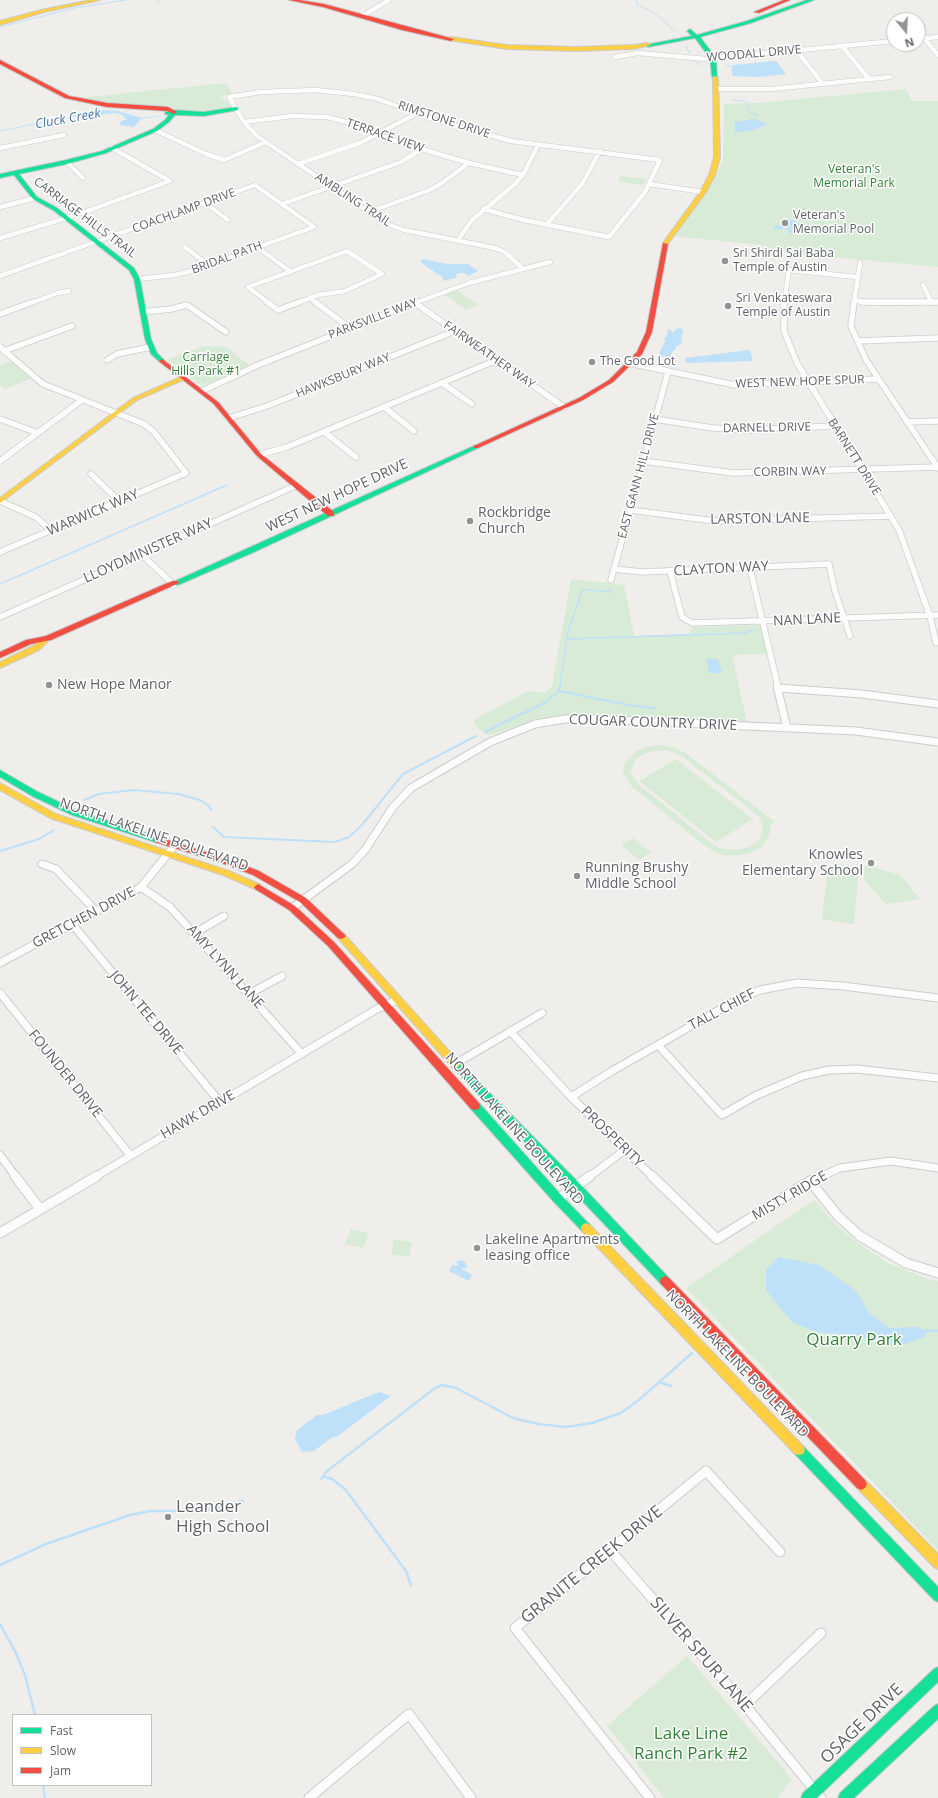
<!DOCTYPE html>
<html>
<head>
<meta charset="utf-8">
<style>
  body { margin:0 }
  #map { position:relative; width:938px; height:1798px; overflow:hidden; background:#efeeea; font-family:"Open Sans",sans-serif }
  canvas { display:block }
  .legend { position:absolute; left:12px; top:1714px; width:140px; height:72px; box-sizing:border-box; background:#fff; border:1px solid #bfc1c3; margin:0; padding:5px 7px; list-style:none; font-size:12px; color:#5f6368 }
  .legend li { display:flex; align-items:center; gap:8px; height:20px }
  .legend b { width:20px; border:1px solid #bfc1c3 }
  .north { position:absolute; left:886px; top:12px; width:40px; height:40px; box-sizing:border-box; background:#fff; border:1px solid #bfc1c3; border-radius:50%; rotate:162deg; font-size:11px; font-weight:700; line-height:16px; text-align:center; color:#5f6368 }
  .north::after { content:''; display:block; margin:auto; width:14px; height:18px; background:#919496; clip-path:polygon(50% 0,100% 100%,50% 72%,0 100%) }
</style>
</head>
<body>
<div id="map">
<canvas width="938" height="1798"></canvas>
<ul class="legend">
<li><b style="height:5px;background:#16e098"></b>Fast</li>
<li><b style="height:5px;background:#ffcf43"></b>Slow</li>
<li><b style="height:5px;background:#f24e42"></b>Jam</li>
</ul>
<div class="north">N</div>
</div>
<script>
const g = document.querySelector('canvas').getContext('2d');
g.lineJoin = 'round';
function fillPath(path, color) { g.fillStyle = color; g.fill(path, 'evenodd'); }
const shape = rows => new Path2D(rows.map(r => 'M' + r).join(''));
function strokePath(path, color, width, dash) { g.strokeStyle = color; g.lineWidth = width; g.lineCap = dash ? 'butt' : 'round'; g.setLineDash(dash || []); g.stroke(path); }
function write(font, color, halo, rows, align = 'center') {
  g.font = font + ' "Open Sans",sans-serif'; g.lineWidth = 3; g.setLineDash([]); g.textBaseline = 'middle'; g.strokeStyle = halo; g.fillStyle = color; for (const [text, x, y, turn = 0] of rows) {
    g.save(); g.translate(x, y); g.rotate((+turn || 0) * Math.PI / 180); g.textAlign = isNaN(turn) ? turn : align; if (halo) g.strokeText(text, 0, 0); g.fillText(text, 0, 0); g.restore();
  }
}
const green = shape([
  [226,83,232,94,223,95,220,97,222,99,227,101,231,106,213,111,201,111,141,106,78,98],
  [906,89,912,101,938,101,938,267,777,252,761,245,673,236,702,199,723,161,724,104,759,103],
  [620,176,646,179,643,185,618,182],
  [456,290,478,305,466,310,444,294],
  [204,346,226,347,249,365,202,386,166,360],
  [11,361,32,378,5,389,0,385,0,365],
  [571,579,624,585,634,636,689,634,693,627,760,625,768,654,732,655,747,722,597,715,564,715,540,719,490,735,484,733,475,725,474,721,479,717,528,691,545,693,552,686],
  [661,745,678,749,687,754,775,822,771,825,769,836,761,848,748,854,728,856,717,853,705,846,632,787,624,775,623,768,627,760,638,750,646,747],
  [667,750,683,757,756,814,761,820,763,831,758,841,749,847,737,850,719,848,711,843,638,784,630,773,636,758,652,751],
  [676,759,753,819,716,842,639,781],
  [633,838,651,853,639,860,621,845],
  [865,865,900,875,920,899,886,904,864,880],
  [828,867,859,871,854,924,822,919],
  [814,1200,838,1227,862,1246,888,1263,925,1278,938,1281,938,1550,686,1288],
  [351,1229,369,1233,363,1248,345,1244],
  [394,1239,412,1242,409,1257,391,1254],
  [687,1656,792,1779,777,1798,664,1798,607,1726]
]);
const water = shape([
  [774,61,777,62,786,74,759,77,733,76,731,68,734,65],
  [99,110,118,111,142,118,134,127,120,125,119,123,126,119,123,115,115,113,97,115,93,113],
  [754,119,765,123,767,125,750,131,735,132,735,122],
  [785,219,793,220,799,223,801,225,795,227,798,230,802,229,804,232,789,234,790,233,786,228,776,230,773,226,788,225,792,231,793,230],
  [423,259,447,264,468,264,478,271,468,276,464,273,459,273,456,275,457,277,456,278,444,281,442,277,420,262],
  [677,328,683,329,681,344,677,346,669,357,658,356,665,341,664,338,667,336,668,329,671,330,673,333],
  [750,350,753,361,686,363,685,358],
  [706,659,718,659,722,673,709,673],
  [778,1257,819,1265,856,1291,870,1314,889,1328,917,1327,926,1331,925,1337,901,1345,882,1343,859,1336,816,1332,792,1322,766,1290,766,1270],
  [462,1260,465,1262,467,1266,467,1268,462,1268,462,1269,472,1275,469,1281,449,1271,452,1265,458,1266,456,1261],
  [379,1392,391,1396,338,1436,331,1438,314,1451,302,1452,295,1439,297,1430,317,1415,323,1415]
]);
const streamFar3 = shape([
  [636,0,638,5,652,11,675,31],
  [156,3,160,0],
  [0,27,74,8,126,0],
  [686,46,690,54],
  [693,60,702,65],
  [726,66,733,66],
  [731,100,745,101,746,103],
  [747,105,749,107,749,112,757,115,756,120],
  [138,119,158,116],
  [0,131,95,112]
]);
const streamFar2 = shape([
  [0,584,227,485],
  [567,639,745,633,753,630],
  [560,687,568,631,583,589,610,592,611,588]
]);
const streamFar1 = shape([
  [559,691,560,686],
  [559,691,634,706,655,708],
  [485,732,544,703,559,691],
  [84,800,99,794,134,790,178,794,200,800,209,806,211,810],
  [213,827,224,837,335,842,349,837,362,825,403,774,476,736],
  [0,851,39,839,54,830]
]);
const stream = shape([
  [923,1331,938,1331],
  [659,1382,671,1386],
  [323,1476,332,1479,345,1489,406,1571,411,1585],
  [321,1479,327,1471,435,1388,442,1385,456,1388,513,1418,538,1424,566,1427,592,1423,621,1413,640,1399,692,1353],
  [0,1565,46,1544,130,1515,151,1511,201,1511,243,1501],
  [0,1624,16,1653,25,1675,35,1715],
  [43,1785,45,1798]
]);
const streetFar3 = shape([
  [362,16,389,0],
  [924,38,938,55],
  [918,39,938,37],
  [842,46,869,79],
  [797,51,823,84],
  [615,57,637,53,706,59,894,41],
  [716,89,771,89,890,77],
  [244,122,292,116,327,117,346,122,398,142,469,163,523,175],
  [155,130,206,154,224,160,266,142],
  [0,148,64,135],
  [112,148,170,181],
  [67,162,83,178],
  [298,164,360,143,416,114],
  [649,184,703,192],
  [205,203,228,220],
  [282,204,401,162,422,149],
  [0,207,35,198],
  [483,209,524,220,609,237,645,192,660,160,511,141,432,119,378,99,354,94,316,90,261,92,229,97,244,122,257,136,387,224,404,230,495,248,505,252,523,269],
  [369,212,427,191,439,185,469,163],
  [547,224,582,184,600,151],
  [0,238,76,215,170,181],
  [458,240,472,220,514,185,523,175,538,145],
  [185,247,208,265],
  [257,247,291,272],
  [0,276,255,185,314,227],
  [137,279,175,275,191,271,314,227],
  [923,285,932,303],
  [310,298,317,303],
  [854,300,867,303],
  [31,303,58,293,69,291],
  [269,303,248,287,347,251,382,274,345,291,318,295,297,303],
  [415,303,469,283,550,262],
  [784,303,789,270,857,277],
  [854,303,860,263],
  [874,303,938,302]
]);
const streetFar2 = shape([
  [267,302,278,310,300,302],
  [315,302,350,328],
  [784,302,784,331,797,363,899,530,930,616,936,643],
  [854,302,851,326,866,360,938,468],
  [862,302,938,302],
  [415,303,564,407],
  [143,312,171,309,187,305,226,332],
  [0,314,33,302],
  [858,341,938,338],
  [0,347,43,384,144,424,154,432,186,473,0,552],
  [4,351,72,326],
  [107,360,117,354,151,347],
  [629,363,735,385,878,379],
  [442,383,472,404],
  [202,391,258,365,417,302],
  [384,407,414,431],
  [229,418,267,406,455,331],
  [0,419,38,433],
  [654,419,713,428,746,430,834,426],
  [907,422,938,421],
  [324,432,356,457],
  [259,455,287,447,497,360],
  [0,461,82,400],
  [643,461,733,473,938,467],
  [91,474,119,501],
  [0,501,36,517,51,531],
  [630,510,715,521,891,516],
  [141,554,174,585],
  [750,568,778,687],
  [614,569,642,572,829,564,835,591,850,636],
  [670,571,682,617,692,623,938,615],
  [611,580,668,372],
  [0,617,295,486]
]);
const streetFar1 = shape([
  [777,686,787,728],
  [778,688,862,694,938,704],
  [42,864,56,869,96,911],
  [141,887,170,907,302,1054],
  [292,908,352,864,365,850,393,807,411,788,490,742,535,724,565,719,594,719,856,731,938,742],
  [72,924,220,1102],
  [195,933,224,916],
  [0,963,141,887,175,845],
  [0,993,130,1155],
  [249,994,282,976],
  [510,1031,571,1097,653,1177],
  [658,1045,722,1115,755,1096,802,1076,829,1070,857,1069,938,1078],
  [455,1064,542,1013],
  [571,1097,612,1071,735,1001,760,990,797,983,843,986,938,998],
  [0,1155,16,1177],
  [95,1177,375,1010,397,1000],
  [589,1177,626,1149],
  [820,1177,840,1168,891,1161,938,1168]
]);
const street = shape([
  [15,1176,40,1209],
  [652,1176,717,1239,810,1181,823,1176],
  [810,1181,838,1216,860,1236,906,1263,938,1273],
  [558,1199,590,1176],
  [0,1233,97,1176],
  [610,1550,745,1705,821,1798],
  [745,1705,821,1633],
  [309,1798,409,1714,471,1798],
  [650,1798,515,1628,706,1471,780,1552]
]);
const fast = shape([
  [807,0,814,0,751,23,700,37,716,58,717,78,712,77,710,58,695,38,648,47,645,45,692,36,687,31,690,29,697,35,747,21,807,0],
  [236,107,238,108,238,110,204,116,175,115,169,122,157,131,106,153,67,164,19,174,37,197,57,208,134,268,140,279,151,339,157,353,165,361,160,362,151,354,145,339,134,279,129,270,53,210,33,199,14,175,0,178,0,174,66,160,102,151,153,129,165,120,169,115,165,114,165,112,174,110,204,112,236,107],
  [476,445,479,447,478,448,252,553,178,585,172,585,171,583,476,445],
  [0,770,38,792,78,811,161,838,162,840,158,843,72,815,32,796,0,777,0,770],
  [455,1060,458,1061,579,1183,669,1278,670,1281,669,1284,665,1286,661,1284,571,1189,452,1067,450,1064,452,1061,455,1060],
  [475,1102,479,1103,562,1196,590,1225,591,1228,590,1231,586,1233,582,1231,554,1202,471,1109,470,1106,471,1103,475,1102],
  [799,1445,803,1446,938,1587,938,1602,934,1600,795,1454,793,1450,795,1446,799,1445],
  [938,1667,938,1682,817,1798,801,1798,803,1793,934,1669,938,1667],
  [938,1704,938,1719,854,1798,838,1798,840,1793,934,1706,938,1704]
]);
const slow = shape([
  [91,0,100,0,44,12,0,25,0,21,41,10,91,0],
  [451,37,507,45,576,47,633,45,648,43,651,45,633,49,576,51,507,49,449,40,448,39,451,37],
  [713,76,718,77,720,157,715,175,706,192,667,245,663,245,663,243,700,192,709,175,714,157,713,76],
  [183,376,185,377,185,379,137,400,0,503,0,498,133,398,183,376],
  [44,638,48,641,39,650,0,668,0,662,33,646,44,638],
  [0,783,56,814,229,871,261,885,262,887,258,890,255,889,223,875,50,818,0,790,0,783],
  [341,933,344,934,458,1061,460,1064,458,1067,455,1068,452,1067,338,938,336,936,338,934,341,933],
  [586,1223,590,1225,803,1446,805,1450,803,1454,799,1455,795,1454,582,1231,581,1228,582,1225,586,1223],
  [861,1478,865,1480,938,1554,938,1569,934,1567,857,1488,855,1484,857,1480,861,1478]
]);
const jam = shape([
  [289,0,299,0,324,4,454,39,451,41,402,30,323,7,289,0],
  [784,0,790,0,759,13,754,12,784,0],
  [0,60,69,96,107,103,168,107,177,112,174,114,167,111,107,107,65,98,0,64,0,60],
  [663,243,668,244,652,332,642,354,613,382,583,400,478,448,474,448,474,446,579,398,609,380,637,352,646,332,663,243],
  [162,359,218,402,261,454,334,512,334,516,328,516,257,456,214,404,160,362,159,361,162,359],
  [172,581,178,581,179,583,51,640,31,644,0,658,0,652,26,640,46,636,172,581],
  [158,837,225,858,259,871,306,898,346,936,344,938,341,939,338,938,300,902,253,875,219,862,155,842,154,840,155,838,158,837],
  [258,884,295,906,334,942,479,1103,480,1106,479,1109,475,1110,471,1109,328,946,289,910,255,889,254,887,258,884],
  [665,1276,669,1278,865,1480,867,1484,865,1488,861,1490,857,1488,661,1284,660,1281,661,1278,665,1276]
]);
const markers = [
  [785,223,4,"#919496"],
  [725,261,4,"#919496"],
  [728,306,4,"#919496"],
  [592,362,4,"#919496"],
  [470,521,4,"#919496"],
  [49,685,4,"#919496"],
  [871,863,4,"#919496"],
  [577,876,4,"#919496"],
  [477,1248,4,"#919496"],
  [168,1517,4,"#919496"]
];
const farStreetnames = [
  ["WOODALL DRIVE",754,54,-5],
  ["RIMSTONE DRIVE",444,120,18],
  ["TERRACE VIEW",385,136,19],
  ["AMBLING TRAIL",353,200,33],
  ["COACHLAMP DRIVE",184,211,-20],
  ["CARRIAGE HILLS TRAIL",85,218,37],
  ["BRIDAL PATH",227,258,-20],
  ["PARKSVILLE WAY",373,319,-21],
  ["FAIRWEATHER WAY",489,355,35],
  ["HAWKSBURY WAY",343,376,-22],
  ["WEST NEW HOPE SPUR",800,382,-2],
  ["DARNELL DRIVE",767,428,-1],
  ["BARNETT DRIVE",854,457,58],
  ["CORBIN WAY",790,472,-1],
  ["EAST GANN HILL DRIVE",639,476,-75]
];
const farParknames = [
  ["Veteran's",854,170],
  ["Memorial Park",854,184],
  ["Carriage",206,358],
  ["Hills Park #1",206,372]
];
const farPoinames = [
  ["Veteran's",793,216],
  ["Memorial Pool",793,230],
  ["Sri Shirdi Sai Baba",733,254],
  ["Temple of Austin",733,268],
  ["Sri Venkateswara",736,299],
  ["Temple of Austin",736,313],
  ["The Good Lot",600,362]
];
const farWaternames = [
  ["Cluck Creek",68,119,-10]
];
const streetNames = [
  ["WEST NEW HOPE DRIVE",337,496,-25],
  ["WARWICK WAY",93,513,-23],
  ["LARSTON LANE",760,519,-1],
  ["LLOYDMINISTER WAY",148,551,-24],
  ["CLAYTON WAY",721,569,-3],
  ["NAN LANE",807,620,-3],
  ["COUGAR COUNTRY DRIVE",653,723,2],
  ["NORTH LAKELINE BOULEVARD",154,835,19],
  ["GRETCHEN DRIVE",84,918,-28],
  ["AMY LYNN LANE",225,967,48],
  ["TALL CHIEF",722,1010,-28],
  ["JOHN TEE DRIVE",146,1013,50],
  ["FOUNDER DRIVE",65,1074,51],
  ["HAWK DRIVE",198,1115,-30],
  ["NORTH LAKELINE BOULEVARD",514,1129,48],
  ["PROSPERITY",612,1137,44],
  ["MISTY RIDGE",790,1196,-30],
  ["NORTH LAKELINE BOULEVARD",737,1364,46]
];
const poiNames = [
  ["Rockbridge",478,513],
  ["Church",478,529],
  ["New Hope Manor",57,685],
  ["Knowles",863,855,"right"],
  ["Elementary School",863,871,"right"],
  ["Running Brushy",585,868],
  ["Middle School",585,884],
  ["Lakeline Apartments",485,1240],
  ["leasing office",485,1256]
];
const nearParknames = [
  ["Quarry Park",854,1340],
  ["Lake Line",691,1734],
  ["Ranch Park #2",691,1754]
];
const nearPoinames = [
  ["Leander",176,1507],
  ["High School",176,1527]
];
const nearStreetnames = [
  ["GRANITE CREEK DRIVE",592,1565,-39],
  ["SILVER SPUR LANE",701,1655,49],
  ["OSAGE DRIVE",862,1724,-44]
];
fillPath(green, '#d8ebd6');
fillPath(water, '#bfe0f9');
strokePath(streamFar3, '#bfe0f9', 1);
strokePath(streamFar2, '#bfe0f9', 1.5);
strokePath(streamFar1, '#bfe0f9', 2);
strokePath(stream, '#bfe0f9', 2.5);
strokePath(streetFar3, '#cbcccc', 5.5);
strokePath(streetFar2, '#cbcccc', 7);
strokePath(streetFar1, '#cbcccc', 9);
strokePath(street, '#cbcccc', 11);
strokePath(fast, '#cacacb', 2);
strokePath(slow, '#cacacb', 2);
strokePath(jam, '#cacacb', 2);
strokePath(streetFar3, '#fdfcfc', 4.5);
strokePath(streetFar2, '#fdfcfc', 5.5);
strokePath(streetFar1, '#fdfcfc', 7);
strokePath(street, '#fdfcfc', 9);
fillPath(fast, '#16e098');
fillPath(slow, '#ffcf43');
fillPath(jam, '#f24e42');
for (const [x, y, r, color] of markers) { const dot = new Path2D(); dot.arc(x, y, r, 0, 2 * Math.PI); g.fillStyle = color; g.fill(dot); strokePath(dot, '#fff', 1.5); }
write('12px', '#5f6368', '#fff', farStreetnames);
write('12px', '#348238', '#fff', farParknames);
write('12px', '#5f6368', '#fff', farPoinames, 'left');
write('italic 13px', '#4174aa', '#fff', farWaternames);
write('14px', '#5f6368', '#fff', streetNames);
write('14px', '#5f6368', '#fff', poiNames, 'left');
write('17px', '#348238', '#fff', nearParknames);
write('17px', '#5f6368', '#fff', nearPoinames, 'left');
write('17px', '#5f6368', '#fff', nearStreetnames);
</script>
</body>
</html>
